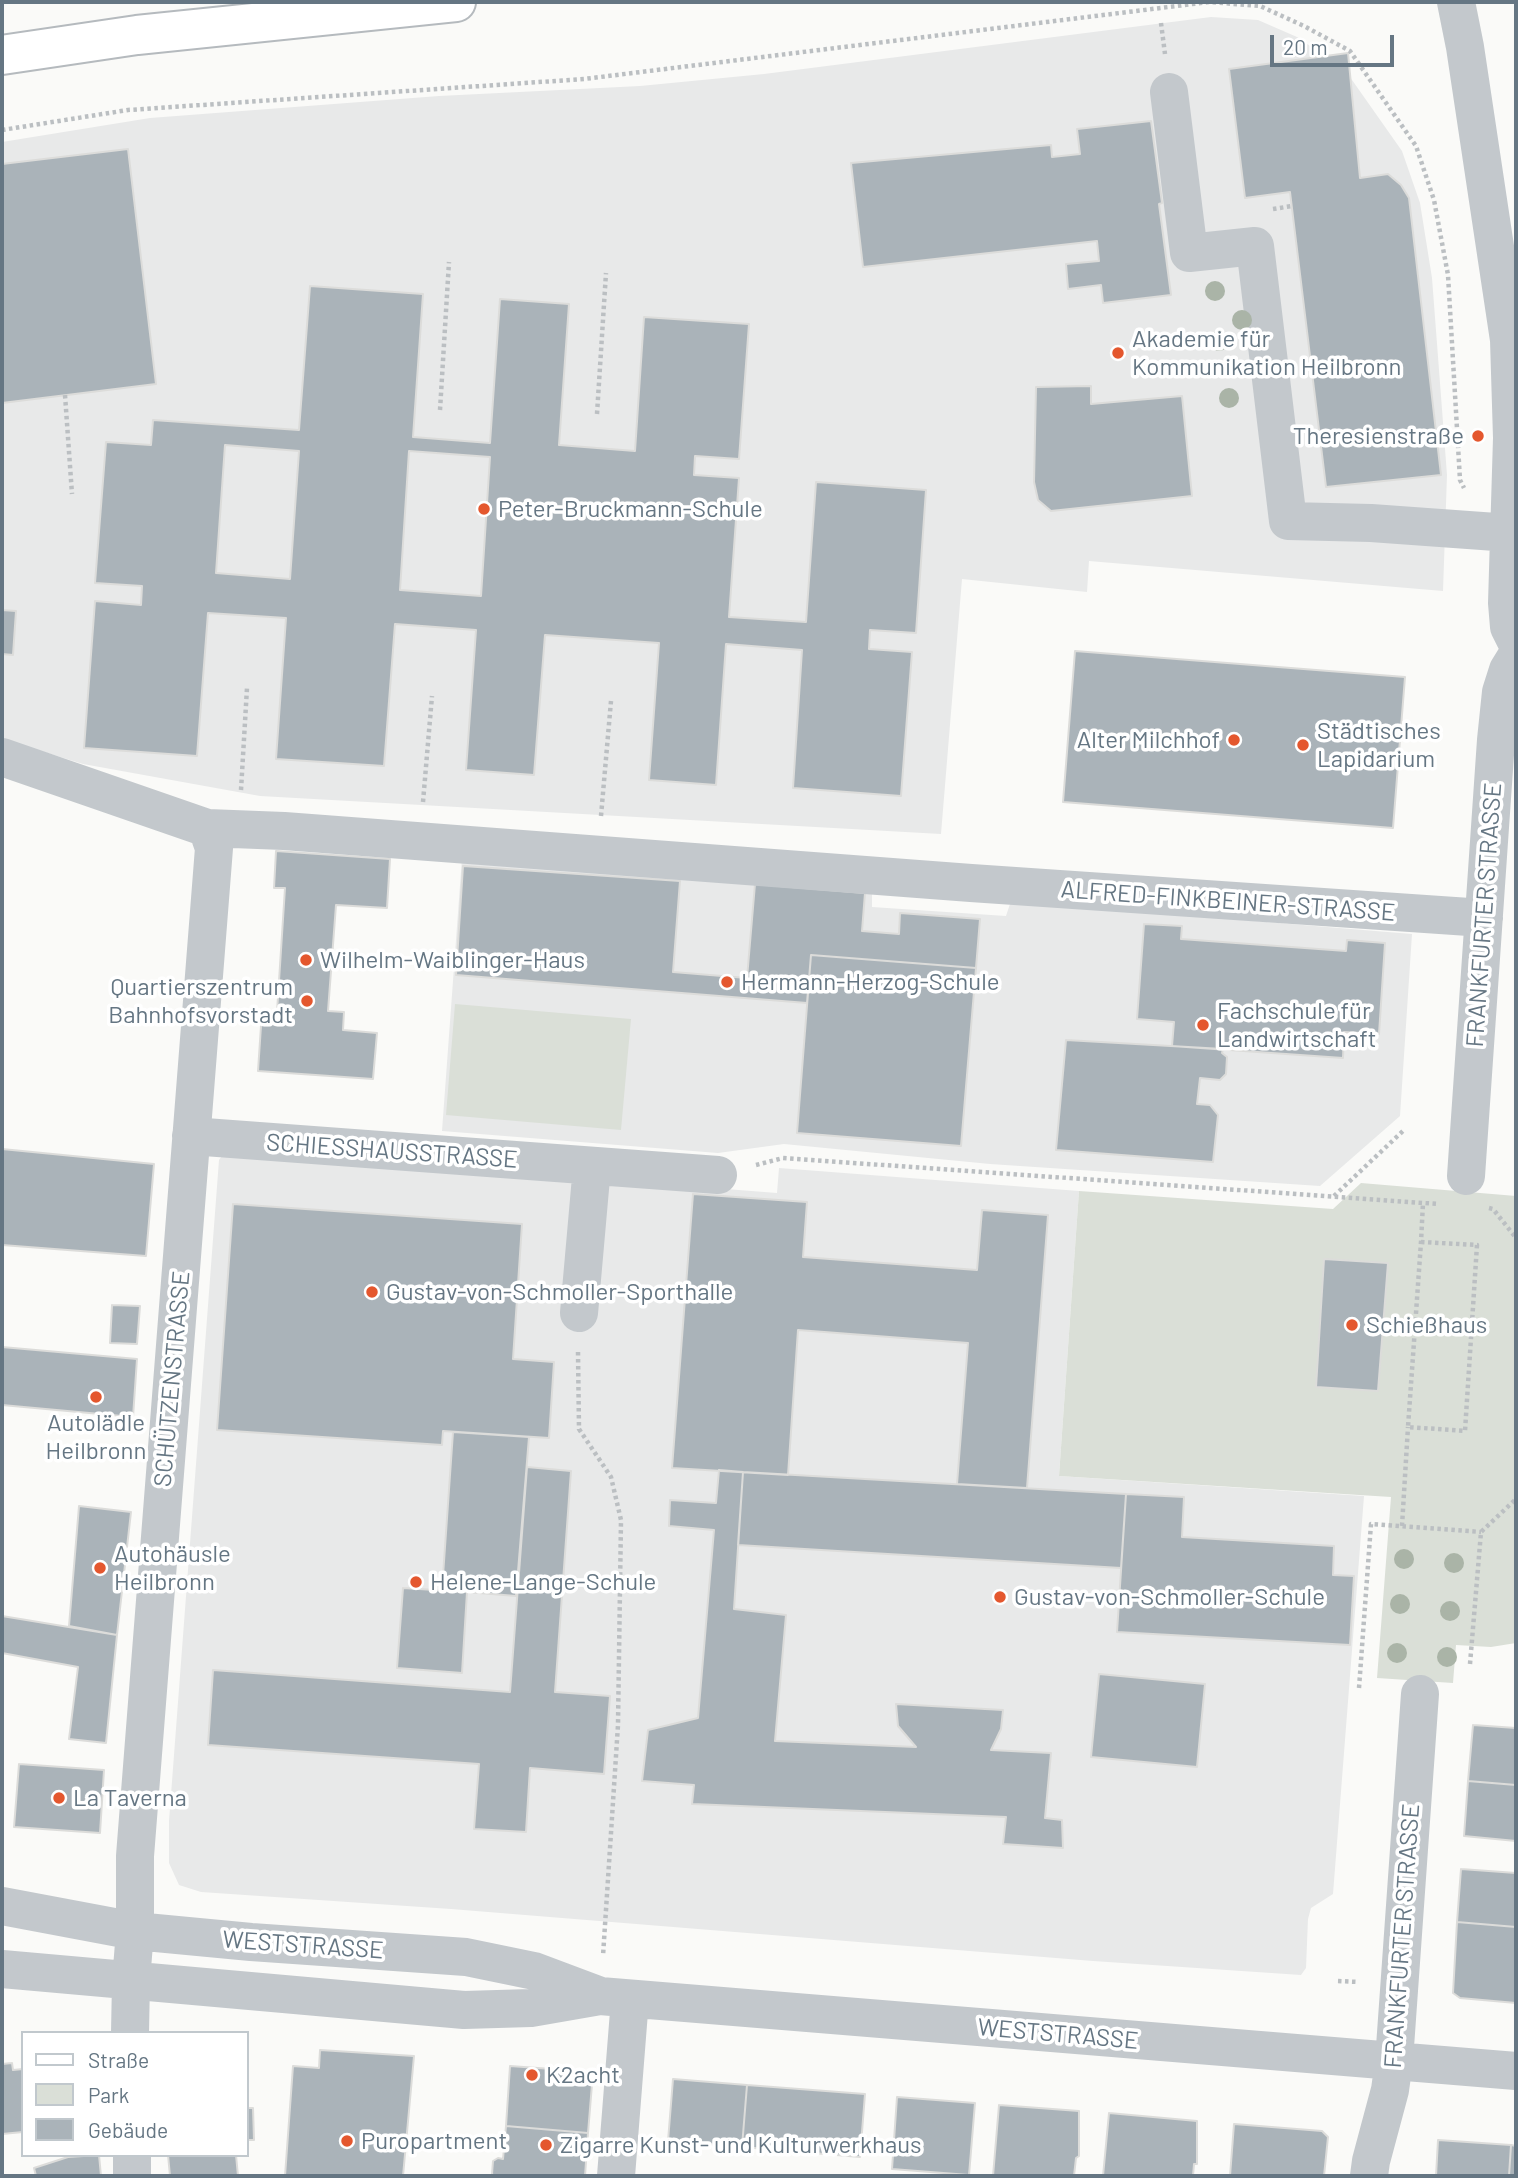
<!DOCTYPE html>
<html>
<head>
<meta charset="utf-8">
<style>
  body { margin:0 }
  #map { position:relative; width:1518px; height:2178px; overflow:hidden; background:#fafaf8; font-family:Barlow,sans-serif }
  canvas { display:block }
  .frame { position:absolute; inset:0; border:4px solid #657683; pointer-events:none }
  .legend { position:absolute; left:21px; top:2031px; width:228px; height:126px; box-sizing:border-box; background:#fff; border:2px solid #c1c8cd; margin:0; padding:9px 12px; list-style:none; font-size:21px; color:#657683 }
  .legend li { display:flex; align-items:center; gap:14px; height:35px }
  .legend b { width:35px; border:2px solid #c1c8cd }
  .scale { position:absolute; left:1270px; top:35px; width:124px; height:32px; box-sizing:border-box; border:4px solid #657683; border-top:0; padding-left:9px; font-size:21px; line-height:24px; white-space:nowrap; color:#657683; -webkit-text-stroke:5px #fff; paint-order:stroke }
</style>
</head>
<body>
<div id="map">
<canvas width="1518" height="2178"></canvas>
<div class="frame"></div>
<ul class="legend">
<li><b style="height:9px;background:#fff"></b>Straße</li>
<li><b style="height:19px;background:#dadfd7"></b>Park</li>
<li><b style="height:19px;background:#aab3b9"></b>Gebäude</li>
</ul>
<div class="scale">20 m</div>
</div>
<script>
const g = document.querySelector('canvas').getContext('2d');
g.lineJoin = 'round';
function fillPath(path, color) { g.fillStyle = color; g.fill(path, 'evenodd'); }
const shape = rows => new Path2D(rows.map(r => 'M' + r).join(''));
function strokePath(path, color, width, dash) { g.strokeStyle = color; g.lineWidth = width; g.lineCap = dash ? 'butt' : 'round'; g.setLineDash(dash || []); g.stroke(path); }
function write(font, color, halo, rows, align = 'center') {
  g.font = font + ' Barlow,sans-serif'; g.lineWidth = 7; g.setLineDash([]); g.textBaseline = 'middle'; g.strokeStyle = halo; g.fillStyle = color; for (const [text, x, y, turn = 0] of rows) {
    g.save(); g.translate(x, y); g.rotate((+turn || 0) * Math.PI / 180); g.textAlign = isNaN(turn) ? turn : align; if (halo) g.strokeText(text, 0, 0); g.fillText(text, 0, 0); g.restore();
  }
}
const built = shape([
  [1211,17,1258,20,1297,37,1345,70,1402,151,1420,203,1432,278,1447,475,1443,591,1089,561,1087,592,962,579,941,834,260,796,83,764,2,739,2,142,150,118,439,96,640,86,764,74],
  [462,858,872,887,872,907,1006,916,1011,901,1412,934,1400,1116,1320,1186,990,1164,784,1144,718,1153,442,1131],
  [226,1150,777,1193,779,1168,1079,1191,1059,1476,1364,1496,1333,1894,1311,1908,1308,1919,1306,1968,1301,1975,1093,1961,451,1909,201,1892,179,1885,169,1863,169,1821,219,1160]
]);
const green = shape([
  [455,1004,631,1019,621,1130,446,1115],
  [1361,1183,1516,1196,1516,1643,1491,1647,1456,1645,1453,1683,1377,1678,1391,1497,1059,1476,1079,1191,1333,1209]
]);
const building = shape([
  [1348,53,1360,178,1388,174,1401,185,1409,198,1441,475,1326,487,1290,192,1245,198,1229,69,1348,53],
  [1151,121,1162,203,1159,204,1171,295,1103,303,1101,285,1068,289,1066,264,1099,261,1097,241,863,267,851,163,1051,145,1052,157,1080,154,1077,129,1151,121],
  [128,149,156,384,2,403,2,164,128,149],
  [310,286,423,294,413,437,490,443,500,299,569,304,559,445,635,451,644,317,749,324,739,459,695,456,694,475,739,478,729,617,806,622,816,482,926,490,916,633,870,630,869,649,912,652,901,796,793,788,802,650,726,644,716,785,649,780,659,643,545,635,534,775,466,770,476,630,395,624,384,766,276,759,286,618,208,613,197,756,84,748,95,601,141,605,142,586,95,583,106,442,151,445,153,420,299,430,310,286],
  [225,445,299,451,290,579,216,573,225,445],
  [409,451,490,457,481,596,400,590,409,451],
  [1091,386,1091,404,1182,396,1192,496,1051,511,1038,500,1034,482,1036,387,1091,386],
  [2,610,16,611,13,655,2,654,2,610],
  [1075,651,1405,677,1393,828,1063,802,1075,651],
  [276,851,390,859,387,908,336,905,328,1011,344,1012,343,1030,377,1033,373,1079,258,1071,262,1011,277,1012,285,888,274,888,276,851],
  [463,866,680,881,673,972,747,978,755,884,865,893,862,931,899,934,900,913,980,919,976,968,811,955,807,1003,456,975,463,866],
  [1144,924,1182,926,1181,939,1346,951,1347,940,1385,943,1379,1034,1344,1032,1343,1058,1172,1046,1174,1022,1137,1019,1144,924],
  [811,955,976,968,961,1146,797,1133,811,955],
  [1066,1040,1223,1049,1222,1053,1227,1057,1226,1074,1220,1080,1200,1078,1197,1104,1210,1105,1218,1115,1213,1162,1056,1150,1066,1040],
  [2,1149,154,1164,146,1256,2,1245,2,1149],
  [693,1194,807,1202,803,1257,977,1270,982,1210,1048,1215,1027,1488,957,1484,968,1343,798,1330,788,1475,672,1468,693,1194],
  [233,1204,522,1224,513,1359,554,1362,549,1438,443,1431,442,1445,217,1430,233,1204],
  [1324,1259,1388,1263,1378,1391,1316,1387,1324,1259],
  [112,1305,140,1306,137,1344,110,1343,112,1305],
  [2,1347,137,1359,133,1417,2,1405,2,1347],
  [453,1432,529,1437,516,1596,442,1590,453,1432],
  [527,1467,571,1471,555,1692,610,1696,604,1774,530,1768,526,1832,474,1829,479,1764,208,1745,213,1670,510,1692,527,1467],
  [719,1470,743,1472,734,1609,786,1615,775,1741,916,1747,898,1726,896,1704,1003,1710,1001,1729,991,1750,1051,1753,1045,1818,1062,1820,1063,1848,1003,1844,1006,1817,692,1804,694,1785,642,1781,648,1730,698,1718,714,1530,669,1526,670,1500,716,1503,719,1470],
  [743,1472,1126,1494,1121,1568,738,1545,743,1472],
  [1126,1494,1184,1497,1182,1537,1334,1546,1333,1575,1354,1576,1350,1645,1117,1632,1126,1494],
  [79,1506,131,1512,117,1635,69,1626,79,1506],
  [403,1588,467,1592,462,1673,397,1668,403,1588],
  [2,1616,117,1635,106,1743,69,1739,78,1667,2,1653,2,1616],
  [1099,1674,1205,1684,1197,1767,1091,1757,1099,1674],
  [1473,1725,1516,1728,1516,1785,1468,1781,1473,1725],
  [19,1764,104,1770,100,1833,14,1827,19,1764],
  [1468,1781,1516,1785,1516,1841,1464,1836,1468,1781],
  [1461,1869,1516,1873,1516,1927,1457,1922,1461,1869],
  [1457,1922,1516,1927,1516,2003,1460,1998,1453,1993,1457,1922],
  [320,2050,414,2056,403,2176,285,2176,293,2066,319,2068,320,2050],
  [12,2063,13,2070,23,2069,23,2132,2,2134,2,2064,12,2063],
  [510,2066,593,2072,588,2133,506,2126,510,2066],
  [673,2079,747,2085,742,2147,668,2141,673,2079],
  [747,2085,865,2094,860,2157,742,2147,747,2085],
  [897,2097,975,2103,969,2175,892,2169,897,2097],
  [999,2105,1079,2111,1079,2156,1076,2158,1074,2176,993,2176,999,2105],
  [247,2108,253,2108,254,2140,247,2140,247,2108],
  [1109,2113,1197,2121,1197,2164,1194,2164,1193,2176,1103,2176,1109,2113],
  [1234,2124,1322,2131,1328,2137,1324,2176,1230,2176,1234,2124],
  [506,2126,588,2133,585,2176,495,2176,492,2174,493,2161,498,2158,503,2159,506,2126],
  [1438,2140,1511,2145,1509,2176,1436,2176,1438,2140],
  [1511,2145,1516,2146,1516,2176,1509,2176,1511,2145],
  [99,2155,101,2176,36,2176,34,2168,68,2157,99,2155],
  [168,2155,236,2155,238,2176,170,2176,168,2155]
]);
const path = shape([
  [1161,23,1165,54],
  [2,130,128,110,584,79,1209,2,1260,6,1304,26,1350,51,1416,146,1434,200,1448,275,1460,480,1464,488],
  [1273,209,1292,206],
  [65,395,72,494],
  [440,410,449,262],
  [597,414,606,273],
  [241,790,247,688],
  [423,802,432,696],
  [601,816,611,701],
  [756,1165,783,1158,1438,1204],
  [1334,1196,1404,1130],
  [1489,1208,1493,1209,1516,1238],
  [1421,1242,1477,1245,1465,1431,1408,1427,1421,1242,1423,1203],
  [578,1352,579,1429,611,1477,621,1520,618,1725,603,1956],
  [1402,1526,1408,1427],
  [1470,1664,1481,1532,1516,1499],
  [1359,1688,1371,1524,1481,1532],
  [1338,1981,1359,1982]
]);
const minor = shape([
  [1456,2,1465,47,1509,340,1512,438,1507,603,1509,627,1516,641],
  [1169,92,1189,253,1255,246,1288,521,1371,523,1510,533],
  [2,757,207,828,284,831,971,883,1484,918],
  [191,1136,718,1175],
  [1466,1176,1496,740,1501,692,1508,670,1516,657],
  [579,1313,592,1166],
  [2,1906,135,1931,251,1942,466,1957,534,1971,598,1995],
  [2,1969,464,2010,531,2008,600,1996,1516,2071],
  [130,2033,131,1981,135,1931,135,1856,214,848,207,828],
  [132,2155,132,2176],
  [616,2176,630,1999],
  [1369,2176,1371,2161,1390,2090,1394,2061,1420,1694]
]);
const major = shape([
  [2,55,137,35,456,2]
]);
const trees = [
  [1215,291],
  [1242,320],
  [1219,341],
  [1229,398],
  [1404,1559],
  [1454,1563],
  [1400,1604],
  [1450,1611],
  [1397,1653],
  [1447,1657]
];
const markers = [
  [1118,353,7,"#e4572e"],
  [1478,436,7,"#e4572e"],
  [484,509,7,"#e4572e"],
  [1234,740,7,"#e4572e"],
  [1303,745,7,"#e4572e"],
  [306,960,7,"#e4572e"],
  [727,982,7,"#e4572e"],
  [307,1001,7,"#e4572e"],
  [1203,1025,7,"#e4572e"],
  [372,1292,7,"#e4572e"],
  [1352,1325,7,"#e4572e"],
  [96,1397,7,"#e4572e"],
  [100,1568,7,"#e4572e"],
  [416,1582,7,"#e4572e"],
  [1000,1597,7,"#e4572e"],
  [59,1798,7,"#e4572e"],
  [532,2075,7,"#e4572e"],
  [347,2141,7,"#e4572e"],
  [546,2145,7,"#e4572e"]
];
const poiNames = [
  ["Akademie für",1132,339],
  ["Kommunikation Heilbronn",1132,367],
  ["Theresienstraße",1464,436,"right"],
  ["Peter-Bruckmann-Schule",498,509],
  ["Städtisches",1317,731],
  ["Lapidarium",1317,759],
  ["Alter Milchhof",1220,740,"right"],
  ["Wilhelm-Waiblinger-Haus",320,960],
  ["Hermann-Herzog-Schule",741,982],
  ["Quartierszentrum",293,987,"right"],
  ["Bahnhofsvorstadt",293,1015,"right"],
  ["Fachschule für",1217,1011],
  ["Landwirtschaft",1217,1039],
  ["Gustav-von-Schmoller-Sporthalle",386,1292],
  ["Schießhaus",1366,1325],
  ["Autolädle",96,1423,"center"],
  ["Heilbronn",96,1451,"center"],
  ["Autohäusle",114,1554],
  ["Heilbronn",114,1582],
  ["Helene-Lange-Schule",430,1582],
  ["Gustav-von-Schmoller-Schule",1014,1597],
  ["La Taverna",73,1798],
  ["K2acht",546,2075],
  ["Puropartment",361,2141],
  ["Zigarre Kunst- und Kulturwerkhaus",560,2145]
];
const streetNames = [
  ["ALFRED-FINKBEINER-STRASSE",1228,901,4],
  ["FRANKFURTER STRASSE",1484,915,-86],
  ["SCHIESSHAUSSTRASSE",392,1151,4],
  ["SCHÜTZENSTRASSE",172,1379,-85],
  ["FRANKFURTER STRASSE",1402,1936,-86],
  ["WESTSTRASSE",303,1945,4],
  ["WESTSTRASSE",1058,2034,5]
];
fillPath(built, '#e8e9e9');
fillPath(green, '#dadfd7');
fillPath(building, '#aab3b9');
strokePath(building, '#dcdcda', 2);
strokePath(major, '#b5babe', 42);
strokePath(path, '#bbbfc2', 4.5, [3.5, 3.5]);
strokePath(minor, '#c3c8cc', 38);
strokePath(major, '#fff', 38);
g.fillStyle = '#aab4a7';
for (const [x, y] of trees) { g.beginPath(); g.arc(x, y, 10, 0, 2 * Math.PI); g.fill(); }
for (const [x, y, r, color] of markers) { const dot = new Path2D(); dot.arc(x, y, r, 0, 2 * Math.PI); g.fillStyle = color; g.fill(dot); strokePath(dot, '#fff', 2.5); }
write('24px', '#657683', '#fff', poiNames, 'left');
write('24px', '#657683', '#fff', streetNames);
</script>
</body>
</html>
